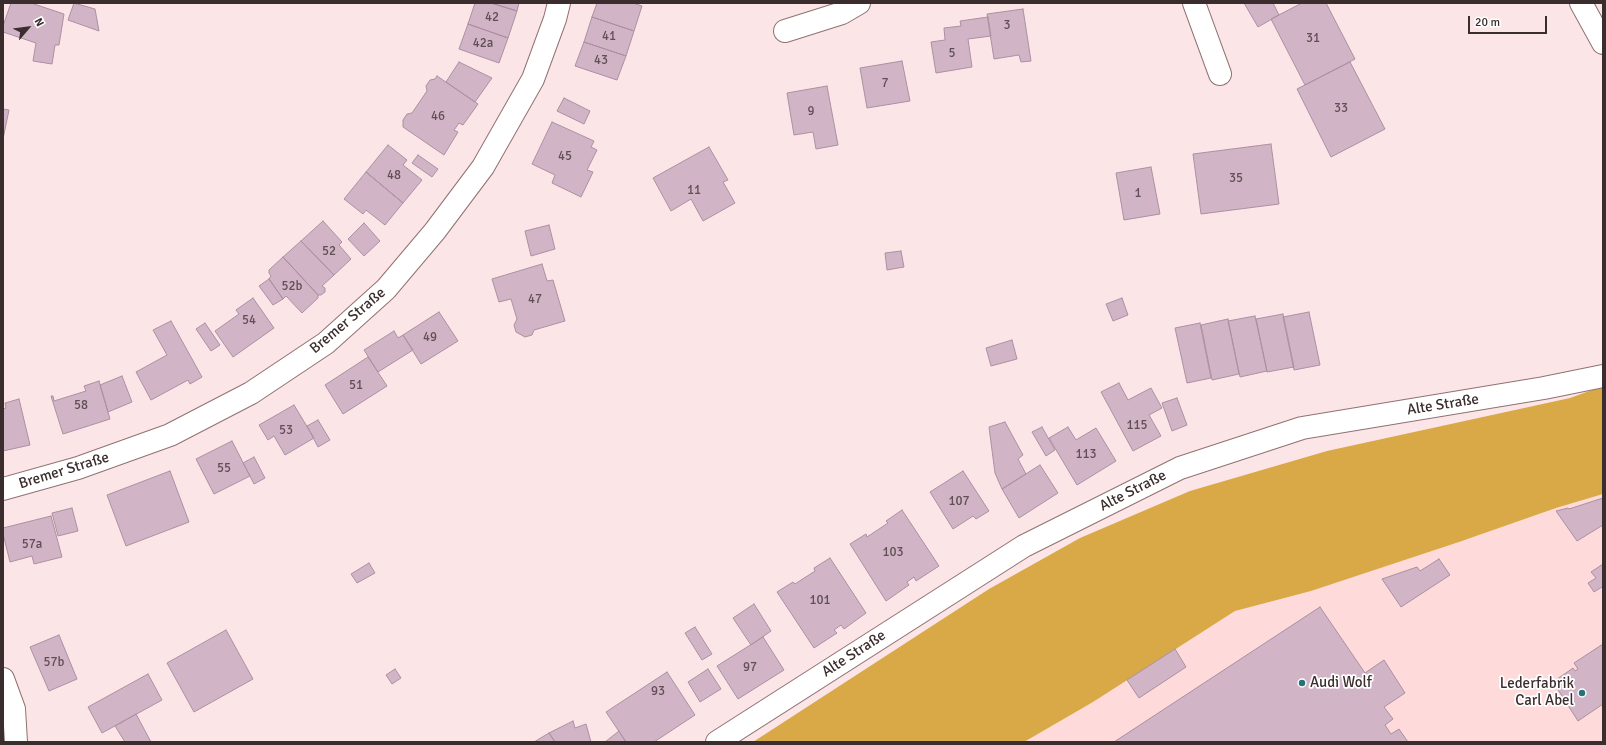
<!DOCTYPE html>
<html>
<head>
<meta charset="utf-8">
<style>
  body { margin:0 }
  #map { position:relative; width:1606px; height:745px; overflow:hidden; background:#fce5e6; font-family:Signika,sans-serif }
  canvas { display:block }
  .frame { position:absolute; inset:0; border:4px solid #3b2d2e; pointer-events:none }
  .north { position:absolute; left:8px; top:8px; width:40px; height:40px; -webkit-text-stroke:3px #fff; paint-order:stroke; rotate:62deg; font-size:11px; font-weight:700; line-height:16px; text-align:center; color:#3b2d2e }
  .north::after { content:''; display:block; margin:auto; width:14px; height:18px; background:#3b2d2e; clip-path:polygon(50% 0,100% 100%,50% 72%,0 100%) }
  .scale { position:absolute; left:1468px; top:16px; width:79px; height:18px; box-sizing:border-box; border:2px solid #3b2d2e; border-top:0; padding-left:5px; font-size:12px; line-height:14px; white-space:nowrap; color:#3b2d2e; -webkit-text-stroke:3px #fff; paint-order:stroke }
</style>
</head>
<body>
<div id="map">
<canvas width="1606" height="745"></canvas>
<div class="frame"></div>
<div class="north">N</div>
<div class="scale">20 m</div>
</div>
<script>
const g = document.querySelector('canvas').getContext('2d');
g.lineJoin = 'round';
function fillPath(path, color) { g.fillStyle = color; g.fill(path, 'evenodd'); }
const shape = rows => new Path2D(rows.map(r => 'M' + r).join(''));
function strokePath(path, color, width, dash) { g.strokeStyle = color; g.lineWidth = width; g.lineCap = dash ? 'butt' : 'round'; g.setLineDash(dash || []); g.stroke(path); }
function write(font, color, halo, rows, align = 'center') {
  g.font = font + ' Signika,sans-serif'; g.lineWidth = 3.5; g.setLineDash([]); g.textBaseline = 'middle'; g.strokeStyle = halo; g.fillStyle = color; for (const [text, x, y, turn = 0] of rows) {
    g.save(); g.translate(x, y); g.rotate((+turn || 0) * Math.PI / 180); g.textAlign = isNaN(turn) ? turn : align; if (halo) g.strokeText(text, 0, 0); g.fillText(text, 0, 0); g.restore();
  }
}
const built = shape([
  [1603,494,1603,739,1598,742,1024,742,1093,702,1235,611,1311,591,1459,542,1556,508]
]);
const forest = shape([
  [1603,386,1603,494,1556,508,1459,542,1311,591,1235,611,1093,702,1024,742,753,742,989,589,1080,538,1190,491,1327,451,1570,398]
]);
const building = shape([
  [11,3,31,3,64,14,59,45,55,45,52,64,33,61,36,43,3,32,3,26,11,3],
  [74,3,95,9,99,31,68,20,74,3],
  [475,3,491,3,517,11,508,38,468,24,475,3],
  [491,3,519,3,517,11,491,3],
  [597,3,633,3,642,6,634,31,592,17,597,3],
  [1244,3,1273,3,1279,15,1258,27,1244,3],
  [1302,3,1326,3,1355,59,1305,85,1271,19,1302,3],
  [1023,9,1031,61,1021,62,1019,55,994,59,987,14,1023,9],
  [592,17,634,31,626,56,584,42,592,17],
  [988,17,991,36,968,39,972,67,936,73,931,42,945,40,944,28,961,26,960,21,988,17],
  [468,24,508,38,499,63,459,49,468,24],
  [584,42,626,56,617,80,575,66,584,42],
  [902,61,910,101,867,108,860,68,902,61],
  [459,62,492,78,475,102,446,82,459,62],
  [1350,62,1385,129,1331,157,1297,89,1350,62],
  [437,76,478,104,463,125,459,123,454,130,458,132,444,155,403,127,403,120,407,114,412,113,427,91,426,86,430,80,435,79,437,76],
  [827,86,838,145,816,149,813,132,794,135,787,93,827,86],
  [564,98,590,111,584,124,557,111,564,98],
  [3,109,9,110,3,139,3,109],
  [552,122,594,141,591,147,597,150,587,170,593,172,581,197,552,183,555,175,532,164,552,122],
  [1271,144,1279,204,1201,214,1193,154,1271,144],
  [388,145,407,160,403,165,422,180,403,203,366,172,388,145],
  [709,147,728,180,723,182,735,203,703,221,691,199,671,211,653,178,709,147],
  [418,155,438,169,432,177,412,163,418,155],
  [1151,167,1160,214,1124,220,1116,173,1151,167],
  [366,172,403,203,385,225,366,210,363,214,344,199,366,172],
  [323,221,342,242,339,245,351,259,334,275,301,241,323,221],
  [364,223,380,241,364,256,348,239,364,223],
  [549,225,555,249,531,256,525,231,549,225],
  [301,241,334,275,322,286,325,288,325,292,321,295,318,295,283,257,301,241],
  [901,251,904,267,887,270,885,253,901,251],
  [283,257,318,295,318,298,302,313,286,296,283,299,269,279,271,276,269,273,269,270,283,257],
  [542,264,547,281,553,280,565,321,534,330,532,335,525,337,516,332,514,325,517,319,511,299,499,302,492,279,542,264],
  [269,279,283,299,273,305,259,286,269,279],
  [253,298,274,328,233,357,215,331,239,314,236,310,253,298],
  [1122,298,1128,315,1113,321,1106,304,1122,298],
  [439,312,458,341,421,364,403,335,439,312],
  [1309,312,1320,365,1294,370,1283,317,1309,312],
  [1283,314,1294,367,1267,372,1256,319,1283,314],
  [1255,316,1267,371,1240,377,1228,321,1255,316],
  [1228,319,1239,374,1212,380,1201,325,1228,319],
  [171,321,202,377,190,384,188,380,151,400,136,372,167,355,153,330,171,321],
  [205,323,220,345,211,351,196,329,205,323],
  [1200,323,1211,378,1187,383,1175,328,1200,323],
  [394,331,398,338,403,335,413,350,378,372,364,350,394,331],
  [1012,340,1017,359,991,366,986,348,1012,340],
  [368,357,387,386,343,414,325,385,368,357],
  [122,376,132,402,108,412,100,385,122,376],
  [99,381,110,419,63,434,51,396,53,396,54,401,86,391,84,386,99,381],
  [1119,383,1128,400,1151,388,1162,408,1149,415,1161,436,1133,451,1101,392,1119,383],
  [1177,398,1187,425,1172,431,1162,403,1177,398],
  [19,399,30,445,3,451,3,409,6,408,5,403,19,399],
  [294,405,314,438,285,455,274,436,268,440,259,425,294,405],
  [318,420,330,440,318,447,307,426,318,420],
  [1005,422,1023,455,1018,459,1026,474,1002,489,995,473,989,427,1005,422],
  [1042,427,1055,450,1046,456,1032,432,1042,427],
  [1068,427,1076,440,1096,428,1116,461,1077,485,1049,438,1068,427],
  [232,441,250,476,214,494,196,459,232,441],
  [254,457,265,478,254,484,243,463,254,457],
  [1040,465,1058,493,1019,518,1002,489,1040,465],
  [170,471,189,522,126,546,107,495,170,471],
  [963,471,989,511,976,519,973,516,953,529,930,492,963,471],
  [1603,498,1603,525,1577,541,1556,511,1568,508,1569,509,1603,498],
  [72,508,78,531,58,536,52,513,72,508],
  [902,510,939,566,916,581,914,577,907,582,909,585,886,601,850,544,866,534,867,537,888,523,886,521,902,510],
  [51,516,62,557,34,564,32,556,10,562,3,534,3,528,51,516],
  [830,558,866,613,844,629,841,625,834,630,837,633,814,648,777,592,793,582,795,584,815,571,814,568,830,558],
  [1439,559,1450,575,1401,607,1382,579,1417,567,1420,571,1439,559],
  [369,563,375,573,357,583,351,574,369,563],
  [1603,564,1603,589,1602,587,1594,592,1588,583,1596,578,1591,572,1603,564],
  [754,604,771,631,751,645,733,618,754,604],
  [1320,607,1365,673,1384,660,1405,693,1384,707,1393,719,1385,725,1391,734,1399,729,1408,742,1114,742,1320,607],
  [695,627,712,654,702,660,685,633,695,627],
  [226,630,253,679,194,712,167,663,226,630],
  [59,635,77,679,49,691,30,647,59,635],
  [763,637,784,670,738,699,717,666,763,637],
  [1603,644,1603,704,1578,721,1553,682,1573,668,1575,671,1578,669,1574,663,1603,644],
  [1175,649,1186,667,1139,698,1127,680,1175,649],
  [395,669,401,678,392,684,386,675,395,669],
  [708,669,721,689,700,702,688,682,708,669],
  [667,672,695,715,654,742,626,742,606,712,667,672],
  [148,674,162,700,102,733,88,707,148,674],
  [136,714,151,742,125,742,115,726,136,714],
  [573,721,575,728,586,724,591,742,555,742,549,733,573,721],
  [619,731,626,742,605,742,619,731],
  [549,733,555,742,534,742,549,733]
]);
const minor = shape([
  [1194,3,1220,74],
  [1581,3,1603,43],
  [785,31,842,13,859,3],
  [3,489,78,468,170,435,251,393,326,343,386,289,435,231,483,167,533,79,555,19,559,3],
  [3,679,14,709,16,742],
  [717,742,1024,546,1180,468,1302,428,1544,388,1603,376]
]);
const markers = [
  [1302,683,4,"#287179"],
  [1582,693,4,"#287179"]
];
const numberNames = [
  ["42",492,18],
  ["3",1007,26],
  ["41",609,37],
  ["31",1313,39],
  ["42a",483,44],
  ["5",952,54],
  ["43",601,61],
  ["7",885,84],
  ["33",1341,109],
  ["9",811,112],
  ["46",438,117],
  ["45",565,157],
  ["48",394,176],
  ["35",1236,179],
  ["11",694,191],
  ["1",1138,194],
  ["52",329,252],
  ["52b",292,287],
  ["47",535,300],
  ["54",249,321],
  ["49",430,338],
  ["51",356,386],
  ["58",81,406],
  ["115",1137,426],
  ["53",286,431],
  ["113",1086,455],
  ["55",224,469],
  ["107",959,502],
  ["57a",32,545],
  ["103",893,553],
  ["101",820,601],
  ["57b",54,663],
  ["97",750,668],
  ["93",658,692]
];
const streetNames = [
  ["Bremer Straße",348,321,-40],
  ["Alte Straße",1443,405,-9],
  ["Bremer Straße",64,471,-17],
  ["Alte Straße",1133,491,-27],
  ["Alte Straße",854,654,-33]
];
const poiNames = [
  ["Audi Wolf",1310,683],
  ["Lederfabrik",1574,684,"right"],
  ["Carl Abel",1574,701,"right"]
];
fillPath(built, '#fedadb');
fillPath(forest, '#d8a946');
fillPath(building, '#d1b4c6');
strokePath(building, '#ab90a1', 1);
strokePath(minor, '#917172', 24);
strokePath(minor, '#fff', 22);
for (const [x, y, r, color] of markers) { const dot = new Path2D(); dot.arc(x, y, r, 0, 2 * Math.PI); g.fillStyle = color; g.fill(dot); strokePath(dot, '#fff', 1.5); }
write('13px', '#604f54', null, numberNames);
write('15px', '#3b2d2e', '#fff', streetNames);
write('15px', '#3b2d2e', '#fff', poiNames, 'left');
</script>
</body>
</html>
